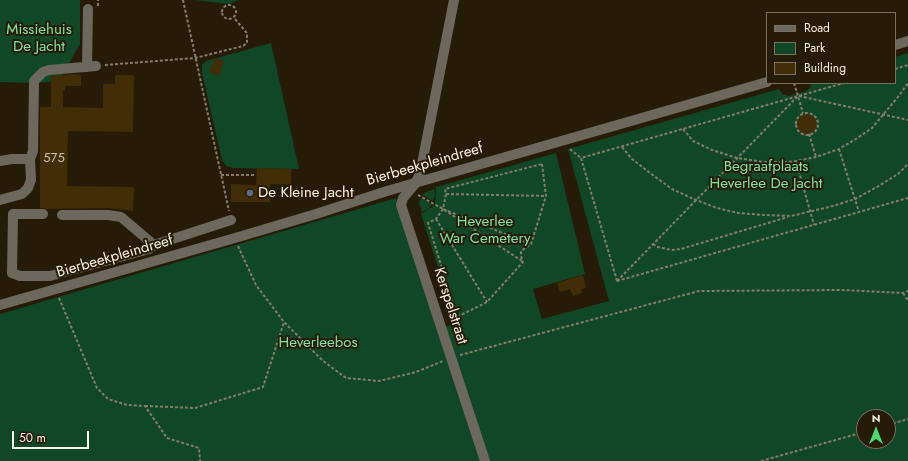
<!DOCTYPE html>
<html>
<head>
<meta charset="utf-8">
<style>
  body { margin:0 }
  #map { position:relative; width:908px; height:461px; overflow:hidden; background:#261b06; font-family:Jost,sans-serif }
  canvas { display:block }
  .legend { position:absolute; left:766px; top:12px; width:130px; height:72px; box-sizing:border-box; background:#261b06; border:1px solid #7b715f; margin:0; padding:5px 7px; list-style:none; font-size:12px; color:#faf2e5 }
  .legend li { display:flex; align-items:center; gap:8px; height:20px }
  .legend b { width:20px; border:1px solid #7b715f }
  .north { position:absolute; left:856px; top:409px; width:40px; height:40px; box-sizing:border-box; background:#261b06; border:1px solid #7b715f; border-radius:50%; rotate:0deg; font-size:11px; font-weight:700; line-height:16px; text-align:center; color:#faf2e5 }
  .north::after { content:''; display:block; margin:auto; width:14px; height:18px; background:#50d674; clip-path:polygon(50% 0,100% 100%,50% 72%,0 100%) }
  .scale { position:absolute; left:12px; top:431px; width:77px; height:18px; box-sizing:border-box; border:2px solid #faf2e5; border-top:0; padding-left:5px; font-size:12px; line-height:14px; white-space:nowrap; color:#faf2e5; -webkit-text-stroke:3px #261b06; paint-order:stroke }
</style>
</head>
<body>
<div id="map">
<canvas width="908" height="461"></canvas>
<ul class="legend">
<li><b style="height:5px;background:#6c685d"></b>Road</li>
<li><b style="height:11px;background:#104727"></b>Park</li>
<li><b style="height:11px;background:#412e07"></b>Building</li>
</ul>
<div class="north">N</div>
<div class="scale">50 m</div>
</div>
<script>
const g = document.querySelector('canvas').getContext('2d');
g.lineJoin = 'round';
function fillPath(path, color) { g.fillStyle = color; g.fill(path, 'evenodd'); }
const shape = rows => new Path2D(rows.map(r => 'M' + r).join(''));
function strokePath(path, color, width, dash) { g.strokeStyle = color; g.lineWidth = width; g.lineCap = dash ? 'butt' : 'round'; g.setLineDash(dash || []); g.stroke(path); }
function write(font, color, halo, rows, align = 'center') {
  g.font = font + ' Jost,sans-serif'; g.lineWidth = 4; g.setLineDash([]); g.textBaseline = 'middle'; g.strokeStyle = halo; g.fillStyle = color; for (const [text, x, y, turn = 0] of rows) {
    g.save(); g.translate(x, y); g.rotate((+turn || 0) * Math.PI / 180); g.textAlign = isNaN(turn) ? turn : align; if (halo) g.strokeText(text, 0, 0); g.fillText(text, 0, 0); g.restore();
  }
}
const green = shape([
  [0,0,80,0,80,44,59,81,33,83,0,82],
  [195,0,239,0,229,4],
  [271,43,299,169,233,168,226,166,222,160,202,73,202,65,206,61],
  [908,53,908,461,0,461,0,314,396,198,437,329,456,324,421,214,435,205,436,187,556,153,585,274,533,289,542,319,609,301,568,149,779,89,782,94,789,96,806,91,810,88,811,83,895,83,895,57],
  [864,417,888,417,888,441,864,441],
  [434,189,435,195,433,201,422,195,426,192],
  [421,198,432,204,428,209,422,212,419,203]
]);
const building = shape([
  [215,58,224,61,219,76,209,72],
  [73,74,81,75,81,86,65,86,65,91,63,90,63,107,103,108,103,84,115,84,115,75,134,75,133,132,68,131,67,186,134,187,133,211,108,208,47,209,40,208,40,107,51,107,51,76],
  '797 124a10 10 0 1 1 20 0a10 10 0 1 1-20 0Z',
  [257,168,291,169,291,185,270,184,270,202,231,202,231,184,256,185],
  [583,275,586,288,581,289,582,293,573,296,570,289,560,292,557,283]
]);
const path = shape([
  [183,0,229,211],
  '222 12a7 7 0 1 1 14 0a7 7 0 1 1-14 0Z',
  [98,6,98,0],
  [105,65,195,58,243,46,247,43,247,33,234,18],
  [895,69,908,65],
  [794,83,803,113],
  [799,96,908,120],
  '796 124a11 11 0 1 1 22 0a11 11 0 1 1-22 0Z',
  [683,129,693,141,712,150,737,158,763,162,787,162,796,161,816,157,839,149,856,139,872,128,898,97,908,83],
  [809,134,816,157],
  [622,147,632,159,650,173,672,189,696,200,717,208,738,213,764,215,791,216,833,206,855,199,877,187,898,174,908,164],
  [570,149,581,158],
  [839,149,859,212],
  [796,161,814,225],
  [542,164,546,196,531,244,521,251,521,256,523,262,487,302,457,317,428,223,436,219,443,209,446,194,445,189,542,164],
  [221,175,255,175],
  [446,194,546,196],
  [418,195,443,209],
  [436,219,487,302],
  [653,244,657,247,672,250,681,249,788,217],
  [238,246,256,285,284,322,323,361,346,378,379,381,416,372,443,361],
  [522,261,443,209,530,244],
  [617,281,581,158,844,83],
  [617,281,908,198],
  [617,281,797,97],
  [903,293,908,301],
  [59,298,97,388,108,399,127,405,145,406,167,438,199,448,200,461],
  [460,355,699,291,842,290,903,293,908,291],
  [145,406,195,408,263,387,284,322],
  [888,425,908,419],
  [761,461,864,432]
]);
const minor = shape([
  [454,0,420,174,415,184,403,198,401,205,485,461],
  [895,45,908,41],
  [87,67,88,9],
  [0,161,12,159,30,159],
  [0,200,22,194,28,188,31,180,30,159,33,151,34,81,43,72,49,70,96,66],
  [43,214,13,214,12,273,20,276,50,276,149,249,154,245],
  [62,215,108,215,121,217,154,245,231,220],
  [0,305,235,238,316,214,387,191,767,82]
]);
const markers = [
  [250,193,4,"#5c6f8a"]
];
const numberNames = [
  ["575",54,159]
];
const parkNames = [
  ["Missiehuis",39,30],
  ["De Jacht",39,47],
  ["Begraafplaats",766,167],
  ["Heverlee De Jacht",766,184],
  ["Heverlee",485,222],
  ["War Cemetery",485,239],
  ["Heverleebos",318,343]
];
const streetNames = [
  ["Bierbeekpleindreef",425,165,-16],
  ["Bierbeekpleindreef",115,257,-16],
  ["Kerspelstraat",450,306,72]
];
const poiNames = [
  ["De Kleine Jacht",258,193]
];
fillPath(green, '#104727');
fillPath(building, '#412e07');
strokePath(path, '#867c6a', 2, [3, 2]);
strokePath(minor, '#6c685d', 10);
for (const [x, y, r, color] of markers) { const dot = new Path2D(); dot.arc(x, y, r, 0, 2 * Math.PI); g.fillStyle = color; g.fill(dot); strokePath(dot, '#261b06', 1.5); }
write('13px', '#ccc1ae', null, numberNames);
write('15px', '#80e1a1', '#261b06', parkNames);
write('15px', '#faf2e5', '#261b06', streetNames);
write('15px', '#faf2e5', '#261b06', poiNames, 'left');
</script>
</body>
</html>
